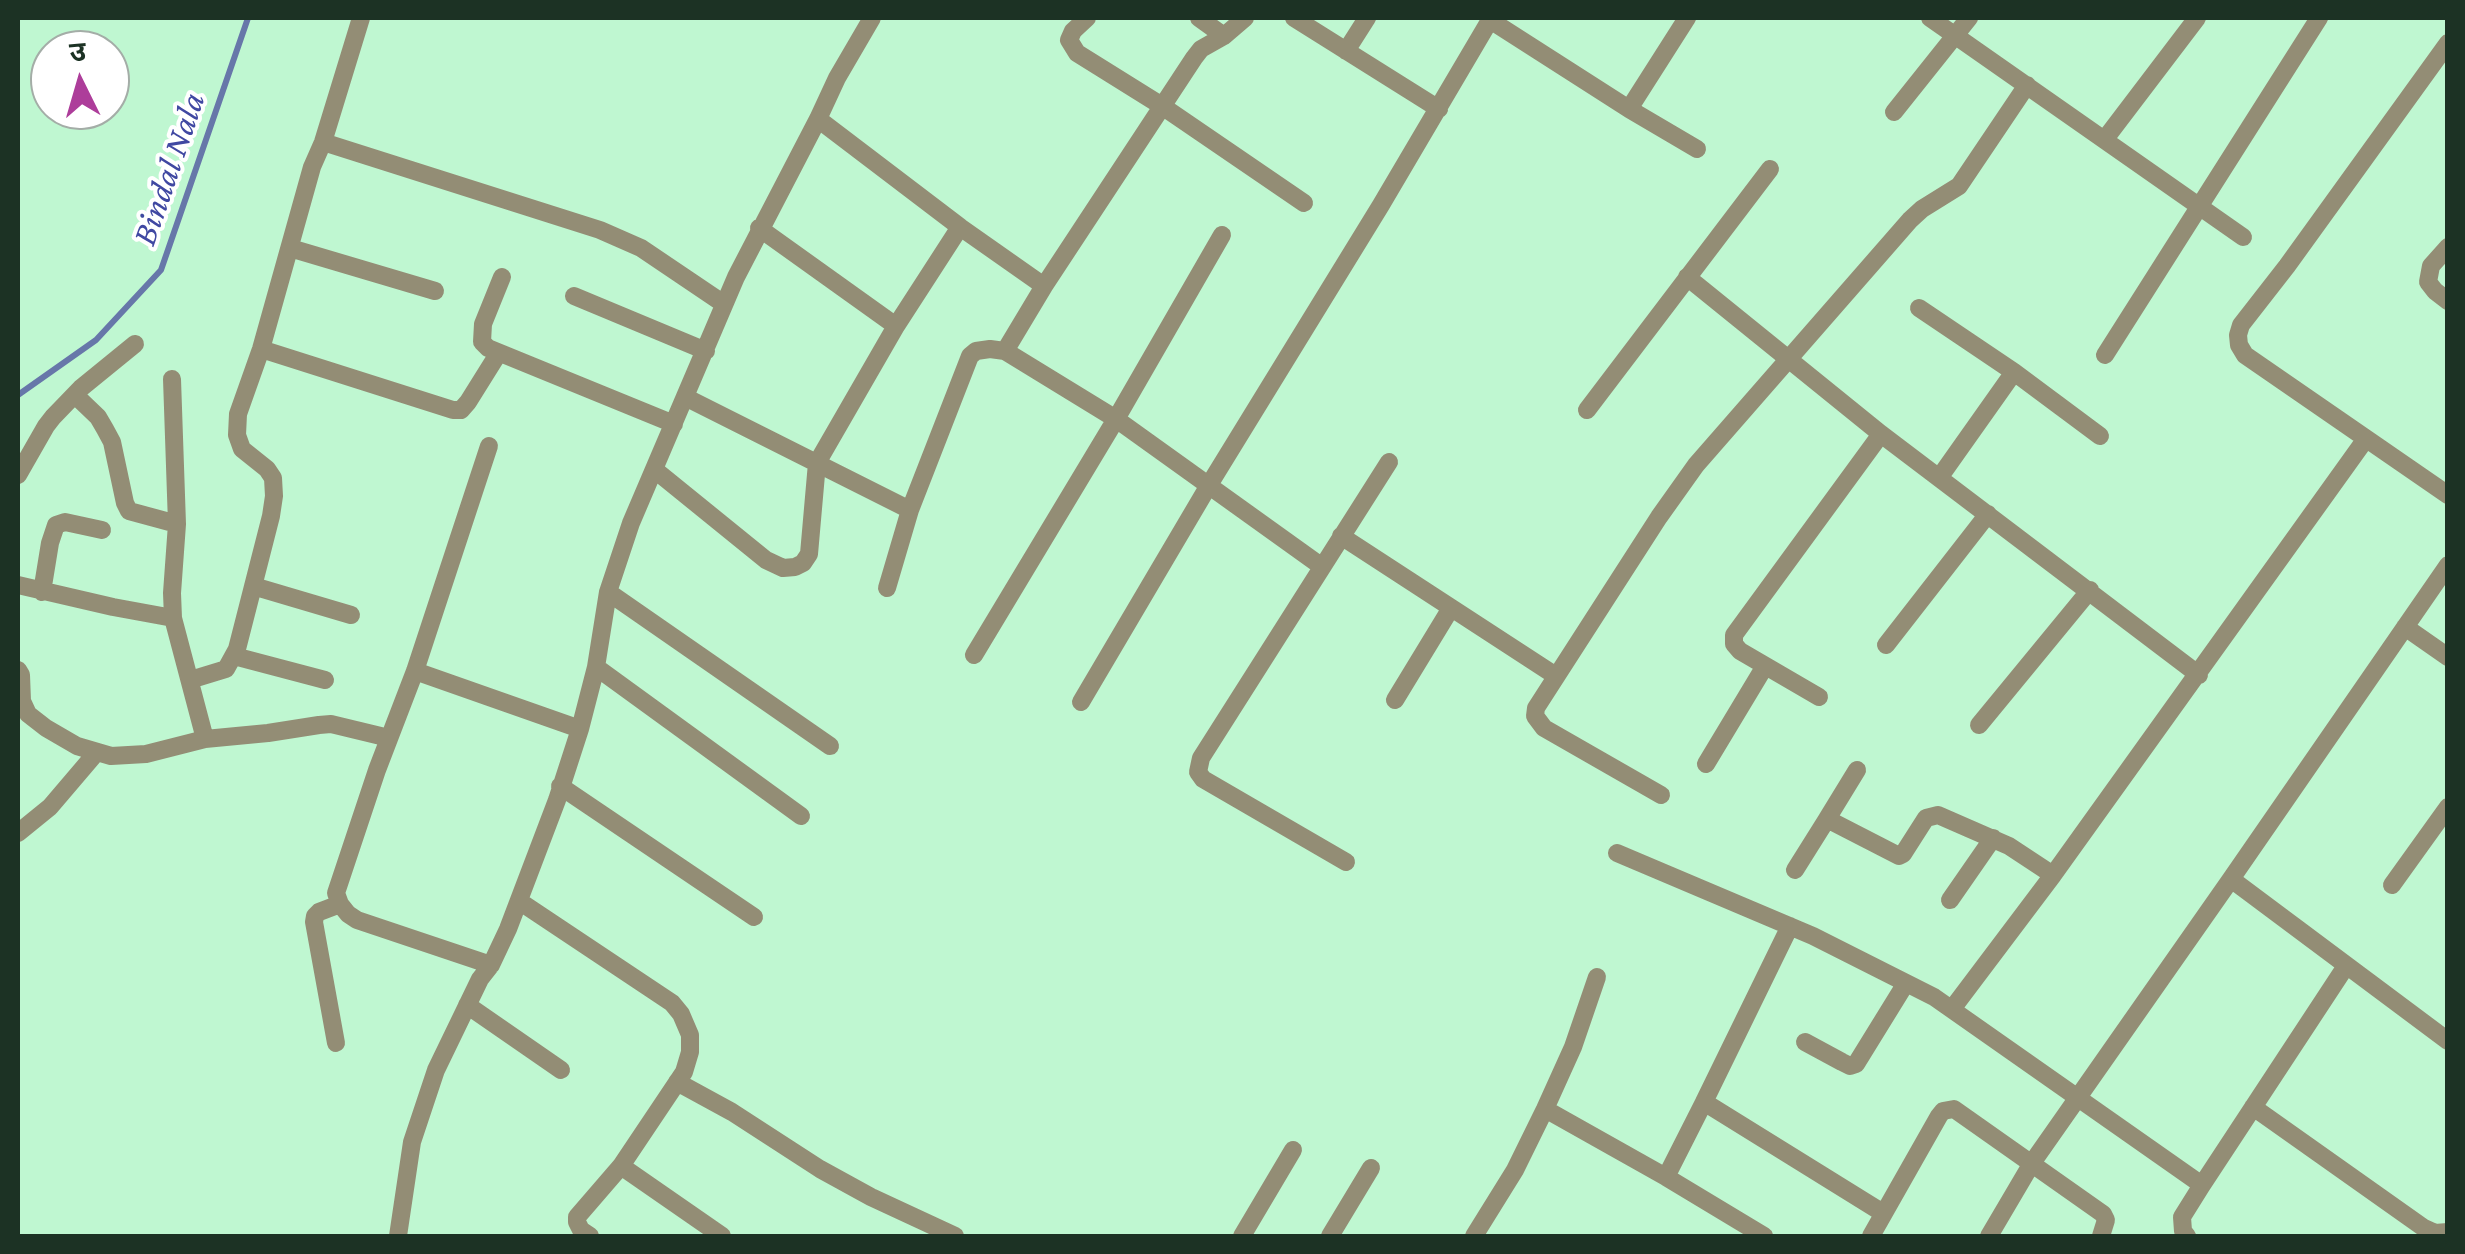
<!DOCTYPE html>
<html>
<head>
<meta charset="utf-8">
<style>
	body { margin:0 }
	#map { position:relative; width:2465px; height:1254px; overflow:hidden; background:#bff7d1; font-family:"Crimson Pro","Noto Sans Devanagari",serif }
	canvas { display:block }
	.frame { position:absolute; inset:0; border:20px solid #1c3224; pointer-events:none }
	.north { position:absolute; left:30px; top:30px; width:100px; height:100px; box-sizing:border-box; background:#fff; border:2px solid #a4ada7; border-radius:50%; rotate:355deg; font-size:28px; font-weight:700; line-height:40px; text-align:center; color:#1c3224 }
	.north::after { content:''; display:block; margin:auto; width:35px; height:45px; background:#ad3d9a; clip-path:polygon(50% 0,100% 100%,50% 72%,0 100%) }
</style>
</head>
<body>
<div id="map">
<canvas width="2465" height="1254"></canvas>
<div class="frame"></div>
<div class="north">उ</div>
</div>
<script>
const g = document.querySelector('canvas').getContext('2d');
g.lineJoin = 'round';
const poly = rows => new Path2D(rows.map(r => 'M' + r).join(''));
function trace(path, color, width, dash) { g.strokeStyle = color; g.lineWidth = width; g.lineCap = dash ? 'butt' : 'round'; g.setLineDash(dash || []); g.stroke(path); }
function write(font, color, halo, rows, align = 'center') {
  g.font = font + ' "Crimson Pro",serif'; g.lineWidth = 8; g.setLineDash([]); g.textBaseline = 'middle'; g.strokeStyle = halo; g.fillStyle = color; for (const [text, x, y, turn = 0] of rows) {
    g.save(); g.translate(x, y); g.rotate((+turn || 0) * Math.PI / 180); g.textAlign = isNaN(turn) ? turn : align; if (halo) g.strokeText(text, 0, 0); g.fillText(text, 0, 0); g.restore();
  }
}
trace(poly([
	[18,395,96,340,161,270,248,18]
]), '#6777a9', 6);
trace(poly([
	[1087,18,1073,31,1069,40,1077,53,1162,106,1304,203],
	[1199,18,1224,36],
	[1245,18,1224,36,1201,49,1194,58,1044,286,1005,351,1116,419,1321,566],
	[1294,18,1439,109],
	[1930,18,2243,237],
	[2448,43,2287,266,2241,325,2238,335,2239,345,2245,355,2448,495],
	[1346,51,1367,18],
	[1629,109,1687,18],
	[1894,112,1969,18],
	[818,119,960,227],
	[2105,139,2197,18],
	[323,142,600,230,641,248,724,304],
	[759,228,896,326],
	[2448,247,2431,266,2428,282,2435,291,2448,301],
	[290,248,435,291],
	[502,277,483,324,482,342,488,348,674,424],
	[1687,277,1881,434,2199,675],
	[574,296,706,351],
	[1919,308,2014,372,2100,436],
	[261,349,453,410,461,410,468,402,498,354],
	[2105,355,2319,18],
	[172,379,177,524,172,593,173,618,205,739],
	[75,395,98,417,105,429,112,442,125,503,129,511,177,524],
	[685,397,910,510,970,356,976,351,990,349,1005,351],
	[1587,410,1770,169],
	[489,446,415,671,377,770,336,893,340,904,348,914,357,920,491,965],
	[655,470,766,560,783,568,795,567,803,563,809,554,817,463,896,326,960,227,1044,286],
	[18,475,46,426,53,417,81,388,135,344],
	[1939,478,2014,372],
	[1341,536,1556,676],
	[18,585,113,607,173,618],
	[253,586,351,615],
	[887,588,910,510],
	[42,592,50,543,56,525,65,522,102,530],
	[608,592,830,746],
	[2405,627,2448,657],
	[1886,645,1988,514],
	[974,655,1116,419,1222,235],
	[234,656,325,680],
	[596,667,801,816],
	[18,670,21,675,22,701,28,714,46,728,77,746,111,756,146,754,205,739,268,733,319,725,331,724,389,738],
	[415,671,580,729],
	[190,680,226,669,237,649,271,516,274,496,273,478,267,469,242,449,237,435,238,414,261,349,312,167,323,142,361,18],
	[1819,697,1740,651,1734,644,1734,635,1881,434],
	[1395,700,1451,608],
	[1081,702,1209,485,1381,205,1490,20,1629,109,1697,149],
	[1979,725,2090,590],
	[1706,764,1765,666],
	[560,786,754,917],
	[1661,795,1544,728,1535,716,1536,708,1659,517,1696,465,1910,220,1922,209,1959,186,2027,85],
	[1827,819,1857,770],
	[18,833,50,807,96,753],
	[1617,853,1813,936,1934,997,2202,1185,2346,966],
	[1346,862,1203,779,1198,772,1201,758,1389,462],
	[1795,870,1827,819,1899,856,1903,854,1926,818,1938,815,2009,846,2053,875],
	[2231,879,2448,1041],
	[2392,885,2448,807],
	[1950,900,1993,838],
	[519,901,672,1003,681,1014,690,1035,690,1052,684,1072,621,1166,577,1217,577,1222,581,1230,590,1236],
	[467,1005,561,1070],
	[1952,1009,2053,875,2365,440],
	[1805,1042,1842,1062,1850,1066,1856,1064,1906,983],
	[336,1043,314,922,315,916,319,912,340,904],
	[677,1082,732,1112,820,1169,871,1197,955,1236],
	[1704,1102,1790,926],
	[2253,1107,2424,1228,2435,1233,2448,1232],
	[1545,1109,1666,1177,1764,1236],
	[621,1166,722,1236],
	[1666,1177,1704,1102,1883,1213],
	[398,1236,412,1142,436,1070,480,979,491,965,508,929,557,800,580,729,596,667,608,592,631,523,736,277,818,119,837,78,872,18],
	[1242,1236,1293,1150],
	[1330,1236,1371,1168],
	[1474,1236,1515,1170,1545,1109,1573,1047,1597,977],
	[1871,1236,1939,1116,1943,1111,1954,1109,2103,1214,2106,1220,2101,1236],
	[1989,1236,2032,1163,2231,879,2448,565],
	[2187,1236,2183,1231,2182,1217,2202,1185]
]), '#938d75', 18);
write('italic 35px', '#4048a2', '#fff', [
	["Bindal Nala",169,169,-71]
]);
</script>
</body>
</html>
